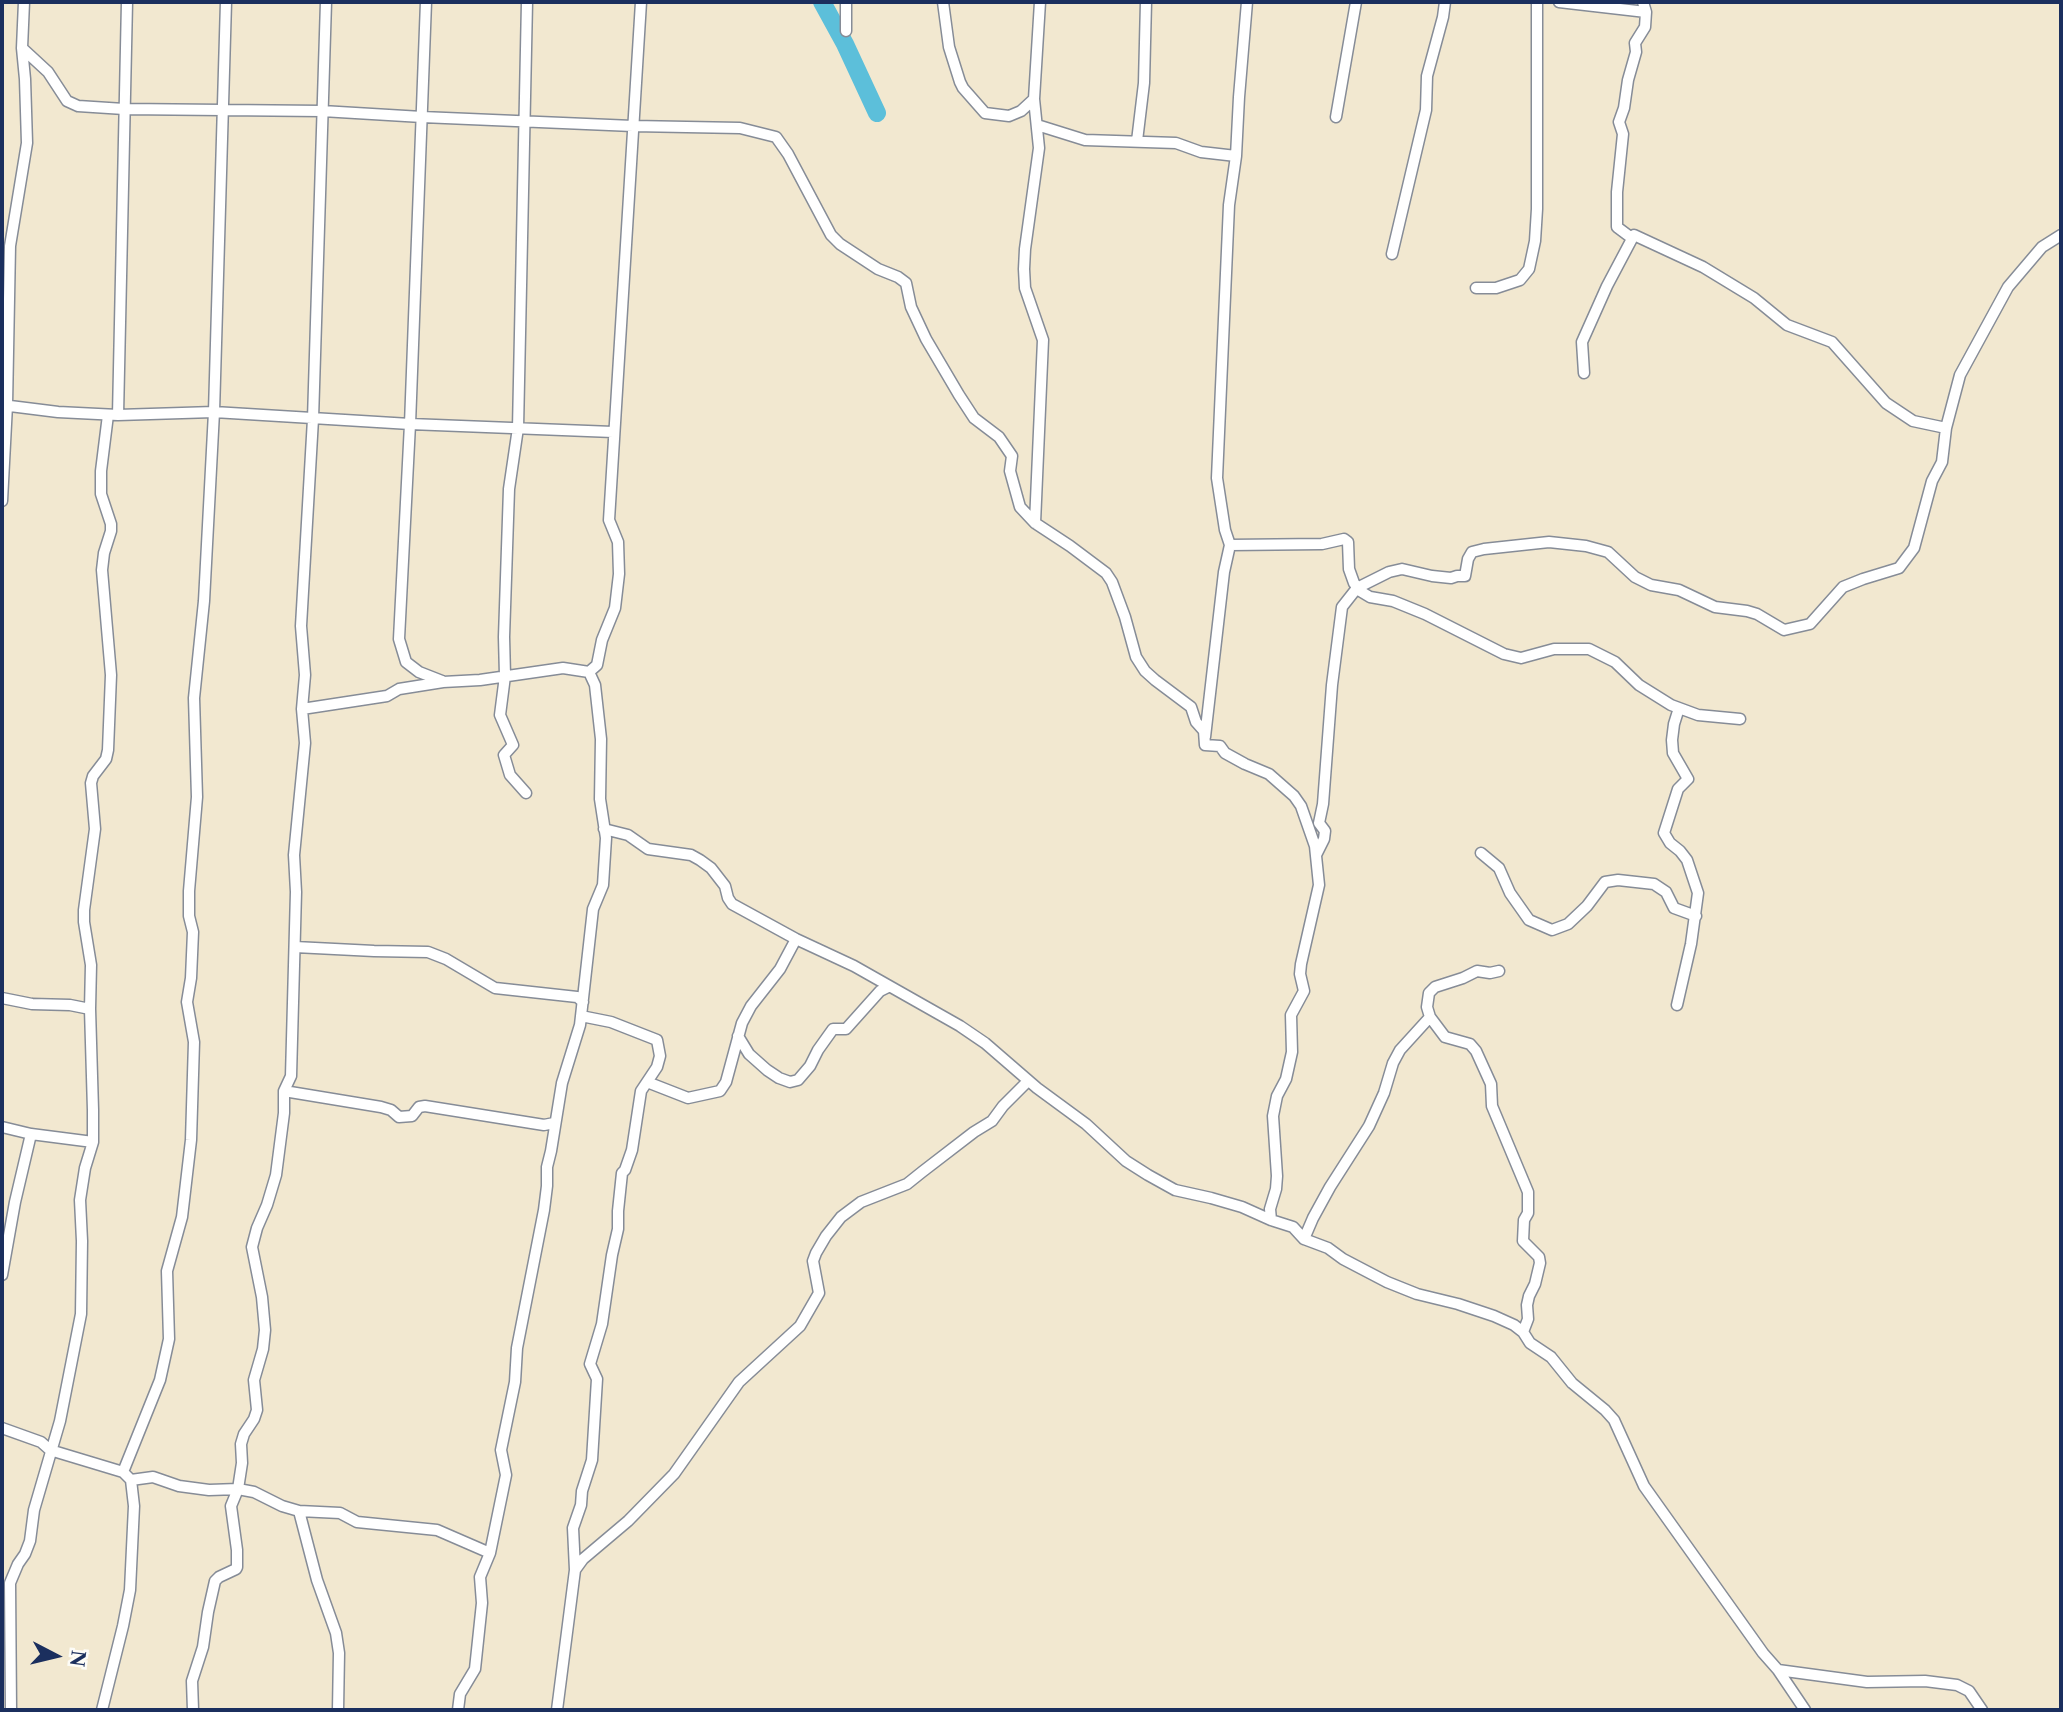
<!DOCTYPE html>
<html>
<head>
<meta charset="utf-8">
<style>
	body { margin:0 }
	#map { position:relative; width:2063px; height:1712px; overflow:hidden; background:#f2e8d0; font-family:"Libre Caslon Text",serif }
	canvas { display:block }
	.frame { position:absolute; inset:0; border:4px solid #1b2f5e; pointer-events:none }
	.north { position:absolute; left:21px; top:1621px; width:70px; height:70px; -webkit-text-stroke:5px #fdfcf7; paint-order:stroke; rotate:97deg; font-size:19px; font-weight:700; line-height:28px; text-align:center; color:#1b2f5e }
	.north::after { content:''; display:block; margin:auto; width:24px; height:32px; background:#1b2f5e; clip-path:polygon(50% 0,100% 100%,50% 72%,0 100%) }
</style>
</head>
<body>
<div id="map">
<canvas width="2063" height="1712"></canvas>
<div class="frame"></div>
<div class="north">N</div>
</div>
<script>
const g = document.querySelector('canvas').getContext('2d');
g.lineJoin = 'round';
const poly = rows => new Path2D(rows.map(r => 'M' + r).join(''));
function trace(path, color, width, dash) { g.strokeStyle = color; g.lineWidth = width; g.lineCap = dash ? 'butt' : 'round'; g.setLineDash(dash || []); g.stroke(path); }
trace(poly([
	[822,2,845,44,877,113]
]), '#5cbfda', 18);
const minor = poly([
	[426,2,410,424,399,639,406,662,419,672,442,681],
	[943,2,949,47,960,82,963,88,985,113,1009,116,1021,111,1034,99],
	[1559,2,1646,12],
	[846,31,846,2],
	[22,48,48,72,67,101,78,106,124,109,322,111,422,117,633,126,740,128,776,137,788,154,831,235,840,244,878,269,898,277,906,283,911,307,926,339,959,395,974,418,999,437,1012,456,1010,471,1020,507,1035,523,1070,546,1106,573,1112,582,1125,617,1136,657,1145,671,1155,680,1191,707,1196,722,1204,731,1205,745],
	[1336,117,1356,2],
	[1037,125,1085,140,1176,143,1201,152,1236,156],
	[1137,141,1144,83,1146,2],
	[1633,237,1629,236,1617,227,1617,192,1623,134,1619,122,1624,108,1628,80,1636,52,1635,43,1645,27,1646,12,1643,2],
	[1392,254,1426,110,1427,76,1443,17,1445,2],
	[1476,288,1496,288,1520,280,1529,269,1535,241,1537,209,1537,2],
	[1584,373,1582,342,1607,286,1634,235,1703,267,1754,298,1787,325,1832,342,1886,403,1913,421,1946,428],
	[2,405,58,412,118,415,214,412,410,424,613,432],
	[118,415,127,2],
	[2,501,7,405,10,246,27,143,25,79,22,48,24,2],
	[1035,523,1043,340,1025,288,1024,269,1025,249,1039,148,1034,99,1040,2],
	[1230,545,1322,544,1344,539,1348,542,1349,569,1354,583,1360,591,1370,597,1393,601,1425,614,1504,654,1521,658,1554,649,1589,649,1615,662,1639,685,1671,705,1698,715,1740,719],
	[302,709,387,696,399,689,443,682,480,680,563,668,589,672,597,665,602,640,615,608,619,574,618,542,609,520,641,2],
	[1205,737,1224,572,1230,545,1225,530,1217,478,1229,205,1236,156,1239,97,1247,2],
	[1205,745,1220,746,1225,753,1245,764,1269,774,1294,796,1301,806,1315,846,1319,885,1301,964,1300,974,1304,991,1291,1015,1292,1052,1286,1079,1277,1096,1273,1116,1277,1176,1276,1189,1270,1209,1271,1220],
	[526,793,510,775,504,755,513,745,500,715,505,676,504,637,509,489,518,428,527,2],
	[604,829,628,835,648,849,691,855,700,860,711,868,725,886,728,898,732,904,796,939,854,966,960,1026,985,1043,1037,1088,1086,1124,1126,1161,1148,1175,1175,1190,1211,1198,1242,1207,1271,1220,1293,1227,1304,1239,1328,1248,1343,1259,1387,1282,1417,1294,1458,1304,1494,1316,1514,1325,1523,1332,1530,1343,1551,1357,1572,1383,1605,1410,1614,1420,1644,1486,1763,1653,1778,1670,1805,1710],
	[1481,853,1499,868,1510,893,1529,920,1552,930,1568,924,1587,906,1605,882,1618,880,1654,884,1666,892,1674,908,1696,916],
	[1316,855,1324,839,1325,831,1319,823,1323,804,1332,685,1342,607,1357,588,1389,572,1402,569,1432,576,1451,578,1457,576,1465,576,1468,559,1472,552,1484,549,1549,542,1586,546,1608,552,1635,577,1651,585,1679,590,1715,607,1747,611,1757,614,1784,630,1810,624,1843,587,1863,579,1899,568,1914,548,1932,481,1942,462,1946,428,1960,375,2008,287,2042,247,2061,235],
	[295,947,374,951,428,952,446,959,495,988,577,997,583,1002],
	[1499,971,1490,973,1477,971,1463,978,1435,987,1429,993,1427,1007,1430,1017,1445,1037,1470,1044,1476,1051,1491,1084,1492,1106,1528,1192,1528,1213,1524,1220,1523,1241,1539,1257,1540,1263,1535,1284,1529,1296,1527,1305,1528,1319,1523,1332],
	[2,998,32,1004,70,1005,90,1009],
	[1677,1005,1691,944,1698,893,1687,860,1680,851,1670,843,1664,833,1678,789,1688,779,1673,753,1672,740,1674,724,1679,708],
	[738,1036,749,1054,767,1070,779,1078,790,1082,798,1080,810,1066,818,1050,833,1029,846,1029,880,991,888,987],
	[647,1082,688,1098,720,1091,726,1082,742,1023,751,1006,780,969,796,939],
	[284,1091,381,1107,391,1110,399,1117,412,1116,419,1107,425,1106,544,1125,554,1123],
	[2,1127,31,1134,93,1142],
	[1304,1239,1313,1218,1330,1187,1369,1126,1384,1093,1393,1063,1400,1050,1430,1017],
	[2,1275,15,1202,31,1134],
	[2,1428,41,1442,50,1450,123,1472,131,1480,153,1477,179,1486,209,1490,238,1489,254,1492,282,1506,299,1511,340,1513,357,1522,437,1530,490,1553],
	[123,1472,160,1380,169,1339,167,1271,182,1217,191,1140,194,1042,187,1002,191,978,193,932,189,916,189,891,197,797,194,698,204,601,214,412,226,2],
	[299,1511,317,1580,336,1633,339,1653,338,1710],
	[575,1570,573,1528,581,1505,582,1491,592,1460,597,1379,590,1364,602,1324,612,1255,618,1229,618,1211,622,1173,625,1170,632,1150,641,1091,657,1067,660,1056,657,1040,611,1022,581,1016],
	[1778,1670,1867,1682,1925,1681,1957,1685,1969,1691,1982,1710],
	[11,1710,10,1583,18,1564,25,1554,30,1541,34,1510,60,1421,81,1314,82,1241,80,1200,85,1168,93,1142,93,1110,90,1009,91,965,84,922,84,910,95,829,91,783,93,776,106,759,108,750,111,675,102,570,104,553,111,531,111,524,101,494,101,471,108,415],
	[102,1710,123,1626,130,1590,134,1506,131,1480],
	[193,1710,192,1681,203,1647,208,1612,215,1581,219,1577,236,1569,237,1567,237,1550,231,1506,238,1489,242,1463,241,1444,244,1434,254,1419,257,1410,254,1380,263,1349,265,1330,262,1297,252,1247,257,1228,267,1205,276,1175,284,1113,284,1091,291,1076,296,892,294,855,305,743,302,709,305,675,301,626,313,419,326,2],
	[458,1710,460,1694,475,1669,482,1603,480,1577,490,1553,506,1475,501,1450,515,1382,517,1348,544,1210,547,1186,547,1167,551,1151,562,1083,580,1025,593,909,603,885,606,838,600,799,601,739,595,685,589,672],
	[557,1710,575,1570,583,1559,628,1521,674,1474,739,1382,800,1326,819,1293,813,1261,816,1253,826,1236,841,1217,861,1202,907,1184,922,1172,974,1132,992,1121,1003,1106,1028,1081]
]);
trace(minor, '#868c97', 13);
trace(minor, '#fff', 10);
</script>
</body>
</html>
